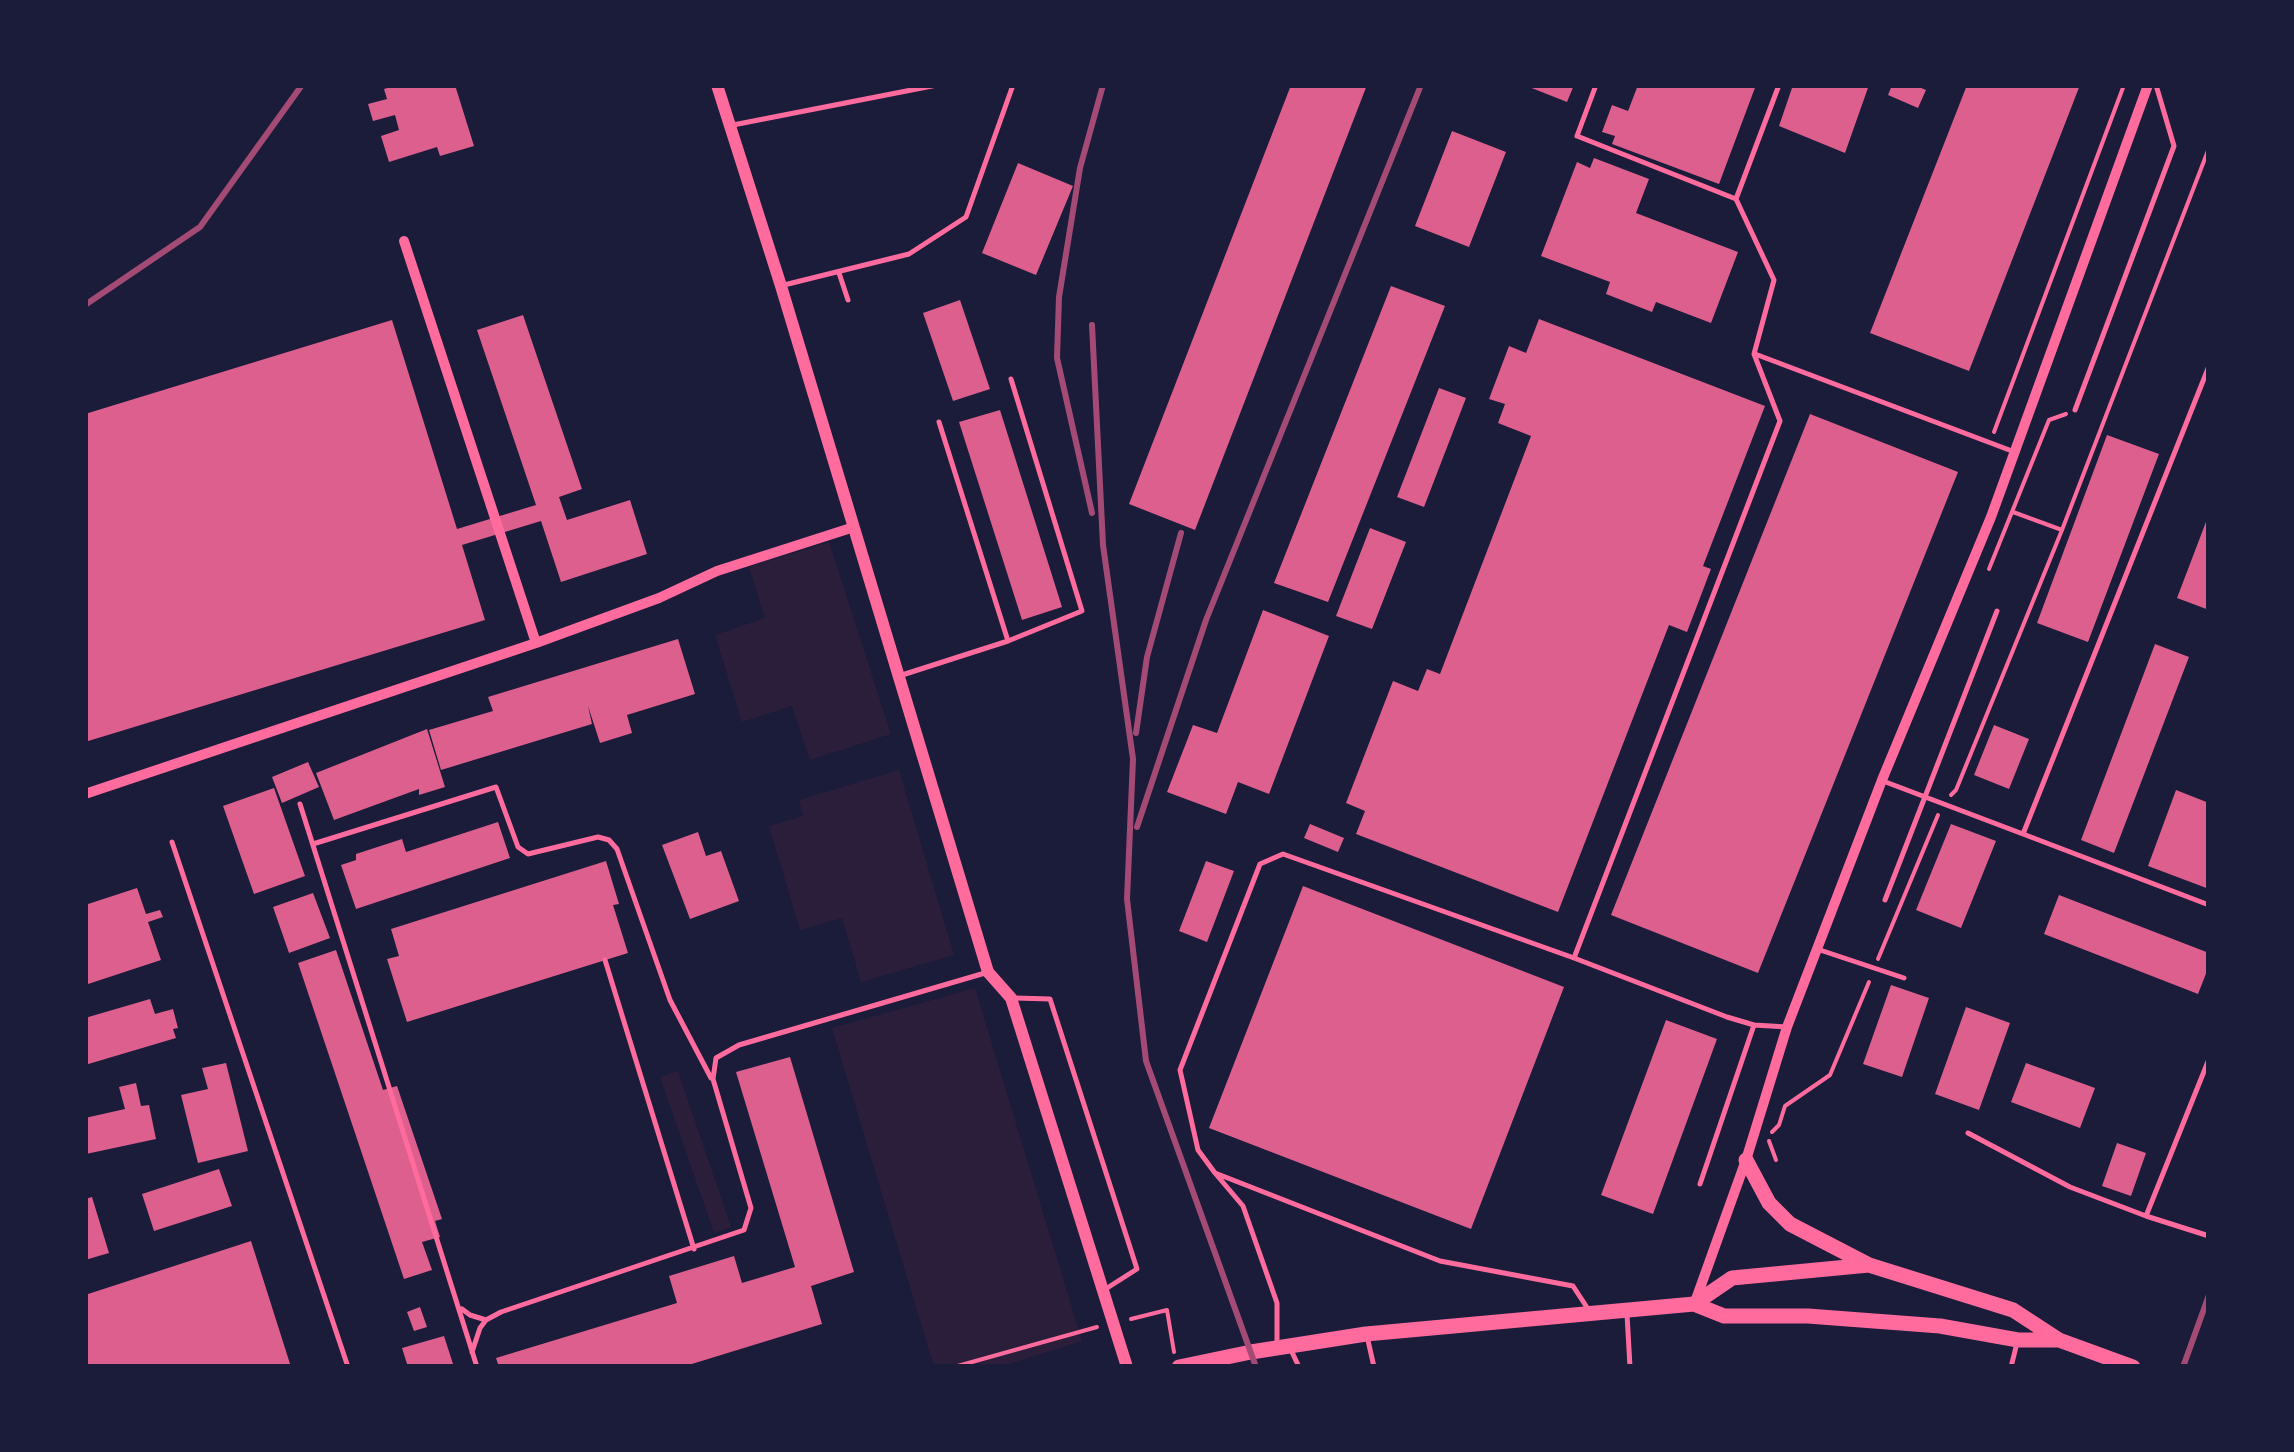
<!DOCTYPE html>
<html>
<head>
<meta charset="utf-8">
<style>
	body { margin:0 }
	#map { position:relative; width:2294px; height:1452px; overflow:hidden; background:#1b1b3a; font-family:"Alegreya Sans",sans-serif }
	canvas { display:block }
	.frame { position:absolute; inset:0; border:88px solid #1b1b3a; pointer-events:none }
</style>
</head>
<body>
<div id="map">
<canvas width="2294" height="1452"></canvas>
<div class="frame"></div>
</div>
<script>
const g = document.querySelector('canvas').getContext('2d');
g.lineJoin = 'round';
function paint(path, color) { g.fillStyle = color; g.fill(path, 'evenodd'); }
const poly = rows => new Path2D(rows.map(r => 'M' + r).join(''));
function trace(path, color, width, dash) { g.strokeStyle = color; g.lineWidth = width; g.lineCap = dash ? 'butt' : 'round'; g.setLineDash(dash || []); g.stroke(path); }
paint(poly([
	[829,542,891,734,810,760,792,706,742,722,715,635,765,618,749,567],
	[899,770,954,955,861,982,842,918,800,930,769,826,803,816,799,800],
	[975,988,1082,1341,1000,1367,934,1367,832,1028],
	[678,1071,731,1227,714,1233,660,1077]
]), '#2a1e3b');
paint(poly([
	[397,85,455,85,474,146,440,156,437,147,389,162,381,136,399,130,395,115,373,121,368,104,387,99,384,89],
	[1291,85,1367,85,1195,530,1129,504],
	[1524,85,1574,85,1567,102],
	[1638,85,1756,85,1719,184,1612,144,1615,136,1602,132,1612,105,1628,111],
	[1793,85,1869,85,1845,153,1779,126],
	[1892,85,1914,85,1926,90,1918,108,1888,95],
	[1967,85,2080,85,1969,371,1870,333],
	[1452,131,1506,152,1469,247,1415,226],
	[1594,158,1649,179,1636,213,1738,252,1711,323,1656,302,1652,312,1606,294,1610,282,1541,256,1577,162,1590,168],
	[1018,163,1073,186,1036,275,982,253],
	[1391,286,1445,306,1328,602,1274,583],
	[960,300,990,389,953,401,923,313],
	[523,315,582,489,559,497,567,520,630,500,647,554,561,582,541,521,462,545,485,620,85,742,85,414,392,320,457,529,536,505,477,330],
	[1539,319,1765,406,1703,566,1711,569,1687,632,1669,625,1558,912,1356,834,1365,811,1346,803,1393,681,1418,691,1427,669,1440,674,1531,436,1498,423,1505,404,1489,399,1509,346,1526,353],
	[1439,388,1466,398,1424,507,1397,497],
	[1000,410,1062,607,1022,620,959,422],
	[1810,414,1958,472,1758,973,1611,915],
	[2107,435,2159,454,2088,642,2037,623],
	[2209,514,2209,610,2177,598],
	[1370,528,1406,542,1372,629,1336,616],
	[1263,610,1329,636,1269,794,1238,782,1226,814,1167,792,1193,725,1217,733],
	[678,639,695,694,627,715,632,733,600,743,588,706,592,724,441,770,429,730,493,711,488,697],
	[2155,644,2189,657,2114,853,2081,840],
	[1994,725,2029,739,2009,789,1974,775],
	[427,729,445,787,419,795,419,789,334,820,316,773],
	[308,762,319,787,282,803,272,777],
	[274,788,305,876,254,894,223,806],
	[2176,790,2209,803,2209,889,2148,866],
	[498,822,510,858,356,909,341,865,356,860,356,854,402,839,406,852],
	[1310,824,1344,838,1338,852,1304,838],
	[1951,824,1996,841,1961,928,1916,910],
	[698,832,706,856,721,851,739,901,690,919,662,845],
	[606,861,619,904,613,905,628,953,407,1022,387,959,399,956,391,929],
	[1206,861,1234,871,1207,942,1179,931],
	[1303,886,1564,987,1471,1229,1209,1128],
	[137,888,146,914,160,910,163,917,148,922,161,960,85,985,85,905],
	[313,893,330,938,289,953,273,907],
	[2059,895,2209,953,2209,966,2198,994,2044,934],
	[336,950,383,1090,397,1086,442,1219,435,1221,440,1237,422,1242,432,1270,404,1279,298,963],
	[1891,985,1929,998,1902,1077,1863,1064],
	[150,999,155,1014,173,1009,178,1028,173,1029,176,1038,85,1065,85,1018],
	[1966,1007,2010,1023,1979,1110,1935,1094],
	[1666,1020,1717,1039,1653,1214,1601,1195],
	[790,1057,854,1272,811,1286,822,1324,682,1367,499,1367,496,1358,677,1303,669,1276,734,1256,742,1283,795,1267,736,1072],
	[226,1063,248,1151,198,1163,181,1095,208,1089,202,1068],
	[2026,1063,2095,1088,2080,1128,2011,1102],
	[136,1083,141,1106,149,1105,156,1139,86,1154,85,1118,125,1109,119,1087],
	[2117,1143,2146,1153,2131,1196,2102,1186],
	[219,1169,232,1206,154,1231,142,1194],
	[92,1197,109,1253,85,1260,85,1199],
	[251,1241,291,1367,87,1367,85,1295],
	[420,1307,427,1327,414,1331,407,1312],
	[444,1336,454,1367,408,1367,402,1348]
]), '#dd5f8e');
trace(poly([
	[1994,432,2124,85],
	[2013,512,2062,530],
	[1989,569,2049,420,2066,414],
	[1951,795,1956,790,2062,530,2209,148],
	[1878,959,1938,815],
	[1772,1132,1779,1125,1785,1106,1830,1075,1869,982],
	[1769,1141,1776,1160],
	[1131,1319,1167,1310,1174,1352],
	[954,1367,1097,1327]
]), '#ff6b9d', 4);
trace(poly([
	[1596,85,1577,136,1736,199],
	[733,125,937,85],
	[839,273,848,300],
	[784,285,909,254,966,217,1013,85],
	[1755,354,2012,451],
	[2075,410,2174,146,2156,85],
	[939,422,1008,641],
	[899,676,1008,641,1082,611,1011,379],
	[1883,781,2023,834,2209,366],
	[300,804,477,1367],
	[2023,834,2209,905],
	[172,842,348,1367],
	[313,844,496,787,518,847,528,854,598,837,609,840,617,849,670,1000,711,1078],
	[1885,900,1997,611],
	[1817,949,1904,978],
	[1574,958,1780,421,1754,354,1774,280,1736,199,1779,85],
	[605,960,694,1249],
	[1015,998,1050,999,1137,1269,1104,1290],
	[2209,1059,2146,1216,2209,1236],
	[1968,1133,2070,1187,2146,1216],
	[1215,1173,1198,1150,1180,1070,1260,864,1283,854,1574,958,1727,1017,1754,1025,1787,1027],
	[1700,1184,1754,1025],
	[462,1309,470,1315,486,1320],
	[1627,1314,1630,1367],
	[1367,1336,1374,1367],
	[1277,1346,1277,1303,1243,1206,1215,1173,1440,1261,1573,1286,1588,1309],
	[1291,1350,1299,1367],
	[472,1352,480,1328,486,1320,501,1312,744,1230,751,1208,713,1079,716,1058,739,1045,985,973],
	[2011,1367,2017,1343]
]), '#ff6b9d', 5);
trace(poly([
	[404,241,536,643],
	[85,794,536,643,659,598,717,571,851,528],
	[1695,1302,1746,1160,1787,1027,1882,780,1991,517,2148,85]
]), '#ff6b9d', 10);
trace(poly([
	[717,85,781,286,988,972,1011,998,1127,1367]
]), '#ff6b9d', 12);
trace(poly([
	[1746,1160,1769,1203,1790,1224,1869,1265],
	[1694,1304,1724,1316,1808,1316,1940,1326,2018,1340,2059,1340],
	[1179,1367,1251,1352,1366,1334,1694,1304,1732,1278,1869,1265,2013,1310,2059,1340,2133,1367]
]), '#ff6b9d', 15);
trace(poly([
	[85,305,200,227,302,85],
	[1092,325,1103,545,1133,759,1127,899,1146,1061,1256,1367],
	[1092,513,1057,358,1059,297,1080,168,1103,85],
	[1136,733,1147,657,1181,533],
	[1137,827,1206,620,1421,85],
	[2183,1367,2209,1295]
]), '#a44b75', 6);
</script>
</body>
</html>
